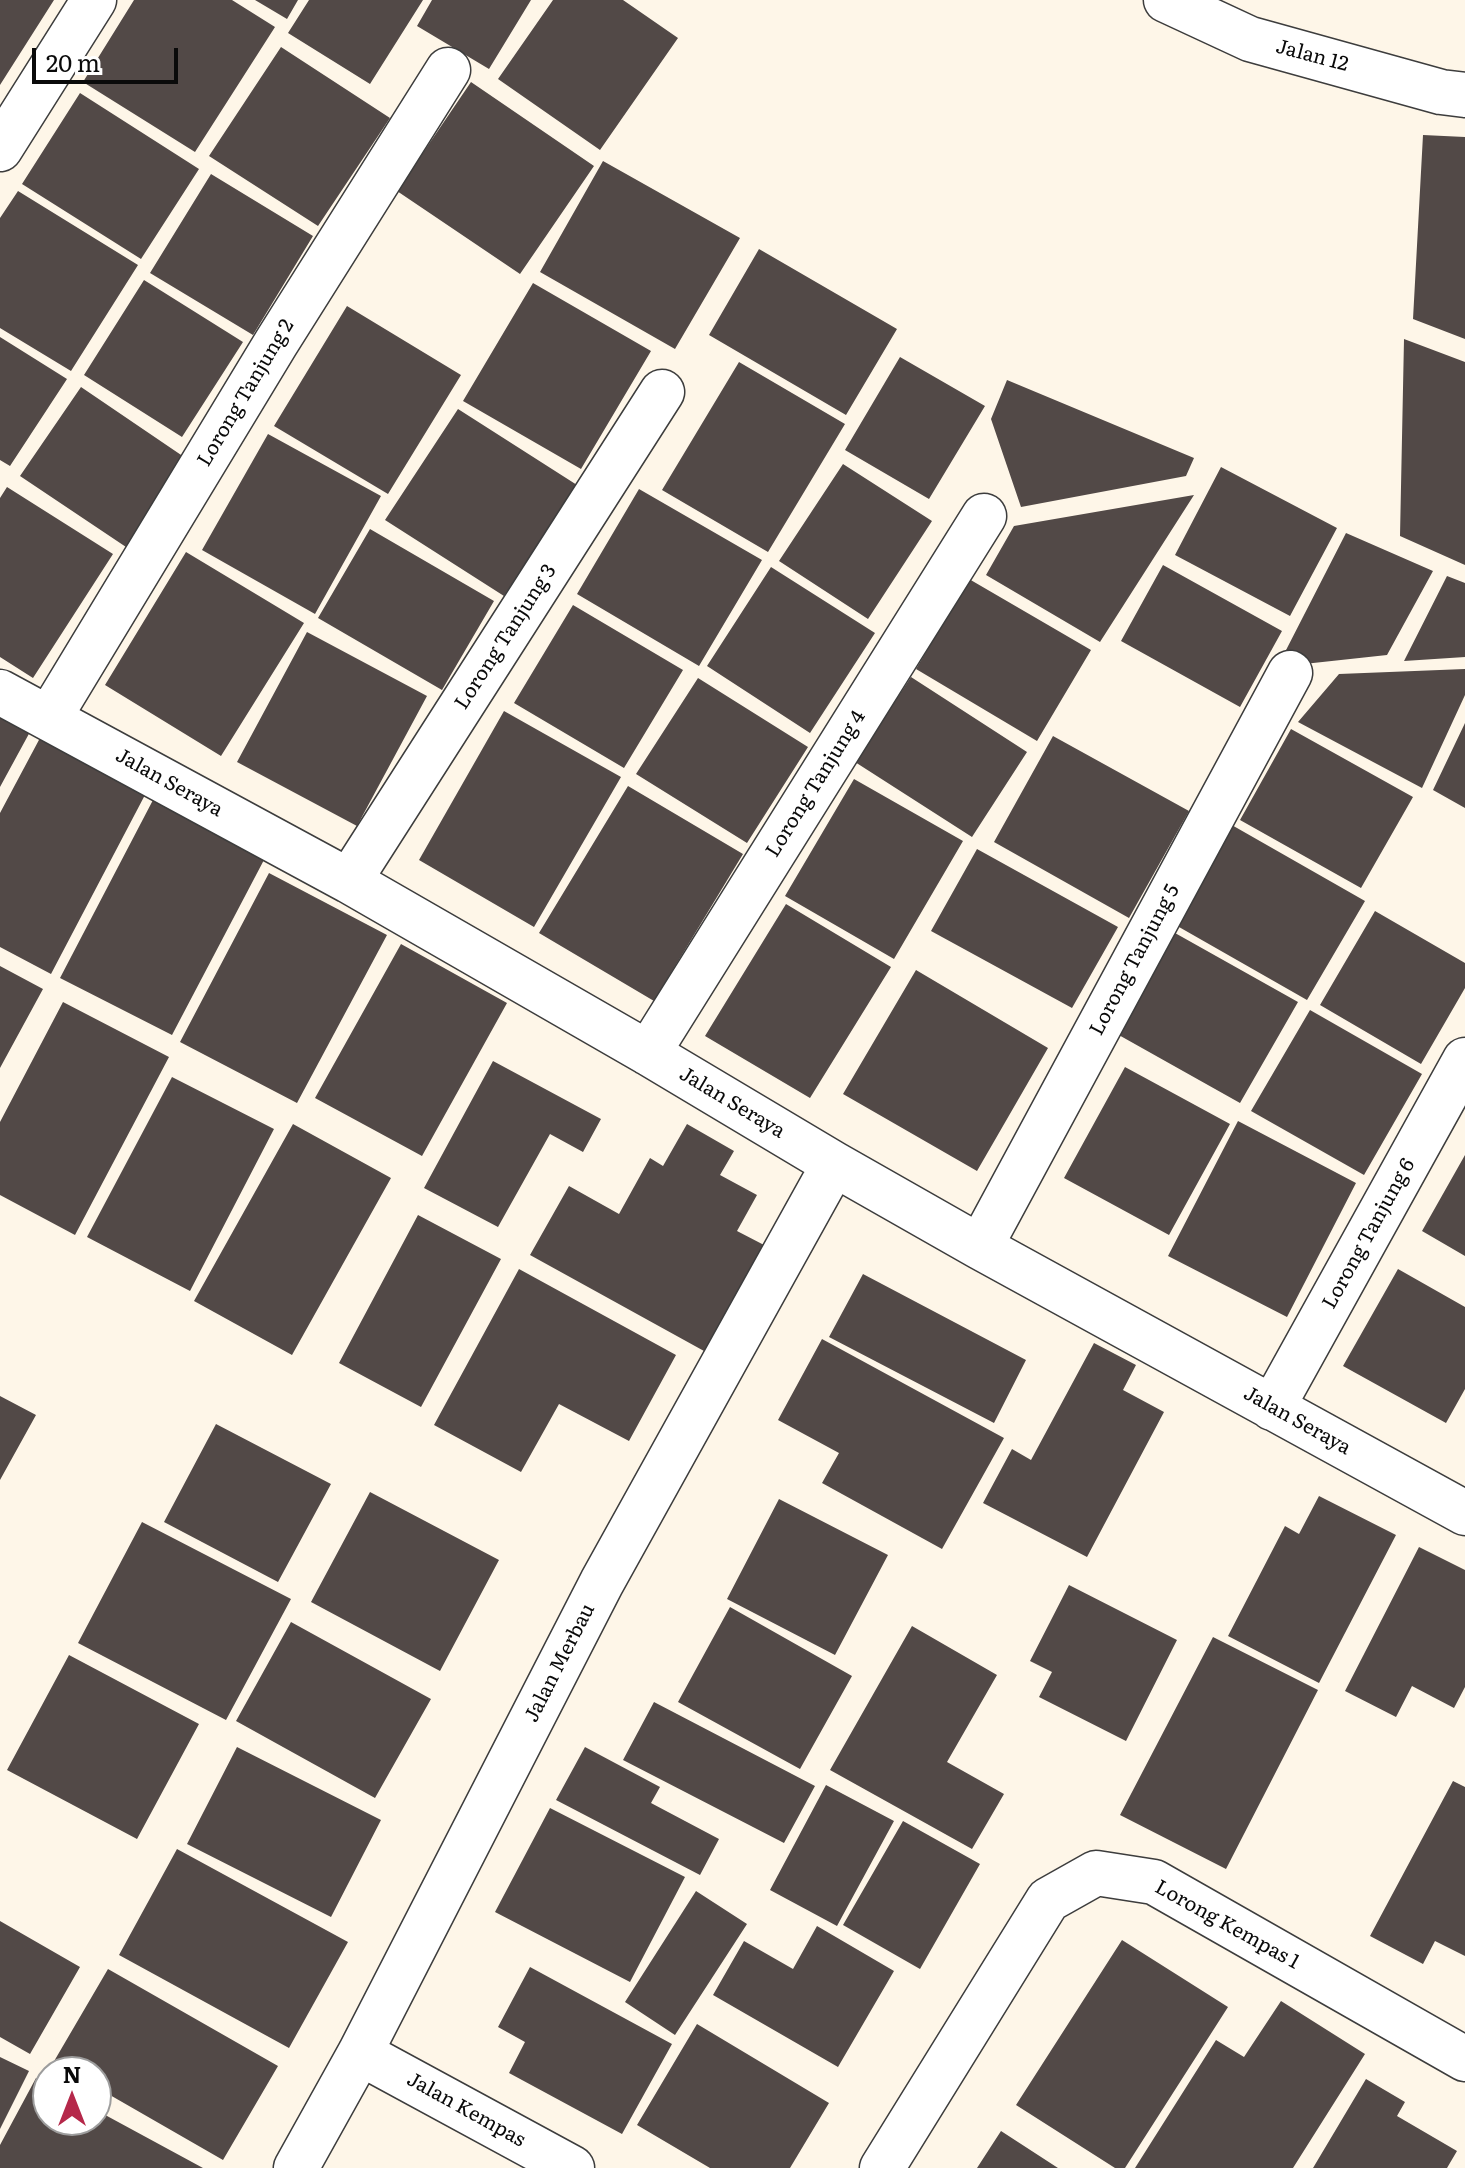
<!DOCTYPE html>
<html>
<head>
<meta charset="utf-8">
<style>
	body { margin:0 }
	#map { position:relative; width:1465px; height:2168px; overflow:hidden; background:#fef6e8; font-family:Literata,serif }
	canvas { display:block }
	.north { position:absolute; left:32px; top:2056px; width:80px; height:80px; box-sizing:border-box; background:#fff; border:2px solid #9d9d9d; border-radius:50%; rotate:0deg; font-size:22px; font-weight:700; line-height:32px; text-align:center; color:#0a0a0a }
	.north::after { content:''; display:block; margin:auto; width:28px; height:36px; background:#b5284a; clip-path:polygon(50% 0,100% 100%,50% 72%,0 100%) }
	.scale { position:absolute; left:32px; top:48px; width:146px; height:36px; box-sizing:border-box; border:4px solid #0a0a0a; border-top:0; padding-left:10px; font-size:24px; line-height:28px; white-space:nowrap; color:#0a0a0a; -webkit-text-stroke:6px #fff; paint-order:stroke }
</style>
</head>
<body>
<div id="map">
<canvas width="1465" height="2168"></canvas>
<div class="north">N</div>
<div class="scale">20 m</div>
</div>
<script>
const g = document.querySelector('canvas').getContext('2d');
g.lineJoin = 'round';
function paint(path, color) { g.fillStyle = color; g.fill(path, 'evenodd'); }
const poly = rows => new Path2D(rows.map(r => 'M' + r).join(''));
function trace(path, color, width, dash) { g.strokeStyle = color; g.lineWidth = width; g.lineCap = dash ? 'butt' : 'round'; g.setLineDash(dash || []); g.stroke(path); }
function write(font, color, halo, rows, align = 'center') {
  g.font = font + ' Literata,serif'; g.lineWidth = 8; g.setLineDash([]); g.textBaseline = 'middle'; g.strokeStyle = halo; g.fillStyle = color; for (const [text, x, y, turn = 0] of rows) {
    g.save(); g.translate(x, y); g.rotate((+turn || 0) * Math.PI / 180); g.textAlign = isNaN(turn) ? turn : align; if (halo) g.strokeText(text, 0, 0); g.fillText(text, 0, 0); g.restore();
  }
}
paint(poly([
	[0,0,54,0,0,85],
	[134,0,232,0,275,27,195,152,83,82],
	[255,0,298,0,287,19],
	[309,0,423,0,370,84,288,33],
	[432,0,531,0,489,69,417,26],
	[553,0,623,0,678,38,600,150,498,79],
	[281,47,390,118,318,226,209,156],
	[471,82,594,166,520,274,397,191],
	[80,93,199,169,141,259,22,184],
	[1423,135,1465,137,1465,339,1413,319],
	[603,161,740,238,675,349,540,272],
	[211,174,313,236,253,335,150,273],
	[18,191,138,265,71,371,0,328,0,218],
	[759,249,897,329,846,415,709,335],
	[144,280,243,342,182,437,84,375],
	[533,283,651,351,581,469,463,401],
	[347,306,461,375,388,494,274,426],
	[0,337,67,379,10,466,0,460],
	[1404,339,1465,362,1465,565,1400,536],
	[900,357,985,406,929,499,845,450],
	[739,362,845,424,768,552,662,490],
	[1007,380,1194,458,1186,476,1021,507,991,419],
	[81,387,187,459,126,547,20,476],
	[458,409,577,485,504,596,385,520],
	[268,434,381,496,315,614,202,550],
	[843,464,932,521,868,619,779,561],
	[1221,467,1337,528,1290,616,1175,555],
	[7,487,113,554,33,678,0,657,0,498],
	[639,489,762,560,699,666,577,594],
	[1194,495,1100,642,986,575,1014,526],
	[370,529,494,601,442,690,318,618],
	[1346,533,1433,571,1387,655,1304,664,1284,654],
	[186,552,304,623,221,756,105,685],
	[1163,565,1282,631,1240,707,1121,641],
	[771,567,875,633,810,733,707,666],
	[1447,576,1465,583,1465,657,1404,661],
	[969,579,1091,650,1037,741,916,669],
	[573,605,683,670,624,768,514,703],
	[307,632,427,696,357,826,237,762],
	[1465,669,1465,695,1422,788,1298,722,1339,674],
	[911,677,1027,752,972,837,855,762],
	[698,678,808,747,747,843,636,774],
	[504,711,621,777,534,927,419,860],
	[0,713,31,730,0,787],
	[1465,723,1465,808,1433,790],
	[1291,729,1413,797,1361,888,1240,820],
	[1053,736,1189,811,1129,918,994,842],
	[40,738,146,793,51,974,0,947,0,813],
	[854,779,963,841,894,959,785,896],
	[628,786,743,854,654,1001,539,933],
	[153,800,265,858,172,1035,60,978],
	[1230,824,1365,901,1307,1000,1172,923],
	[977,849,1118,927,1072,1008,931,931],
	[269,873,387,935,297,1103,180,1042],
	[786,904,891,967,810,1098,705,1036],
	[1375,911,1465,963,1465,988,1421,1064,1320,1005],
	[1175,933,1298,1002,1240,1103,1117,1034],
	[401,944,507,1003,422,1156,315,1098],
	[0,966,43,989,0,1068],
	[916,970,1048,1048,977,1171,843,1094],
	[63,1002,169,1057,75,1235,0,1195,0,1122],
	[1310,1010,1422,1074,1364,1175,1251,1111],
	[493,1061,601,1119,583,1152,550,1134,498,1227,424,1188],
	[1125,1067,1230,1124,1169,1235,1064,1178],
	[172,1077,274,1129,190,1291,87,1237],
	[1238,1121,1356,1183,1287,1317,1168,1256],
	[293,1124,391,1178,292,1355,194,1301],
	[687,1124,734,1151,720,1175,757,1195,737,1231,764,1245,704,1351,530,1255,569,1186,619,1214,650,1158,663,1166],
	[1465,1155,1465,1256,1422,1231],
	[418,1215,501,1259,421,1407,339,1363],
	[519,1269,676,1355,629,1441,559,1404,521,1472,434,1425],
	[1398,1269,1465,1307,1465,1389,1446,1423,1343,1366],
	[863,1274,1026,1360,994,1423,829,1337],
	[822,1339,1004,1438,942,1549,822,1483,839,1453,778,1420],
	[1094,1343,1136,1365,1123,1390,1164,1412,1087,1557,983,1503,1012,1449,1031,1460],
	[0,1396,36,1415,0,1480],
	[216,1424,331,1484,278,1582,164,1522],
	[370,1492,499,1560,440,1671,311,1602],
	[1319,1496,1396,1535,1319,1683,1228,1636,1285,1526,1299,1534],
	[779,1499,888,1555,835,1655,727,1599],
	[142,1522,291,1599,226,1720,78,1643],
	[1419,1547,1465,1570,1465,1687,1454,1708,1412,1686,1396,1717,1345,1691],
	[1069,1585,1177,1640,1126,1741,1039,1697,1052,1672,1030,1661],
	[730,1607,852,1676,800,1769,678,1702],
	[291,1622,431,1699,375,1798,236,1721],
	[912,1626,997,1675,947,1762,1004,1794,972,1849,830,1770],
	[1213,1637,1318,1690,1226,1869,1120,1815],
	[69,1655,199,1724,137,1839,7,1770],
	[654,1702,815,1786,784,1843,623,1760],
	[237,1747,381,1820,331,1917,187,1844],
	[585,1747,660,1787,651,1803,719,1839,700,1875,556,1800],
	[1453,1781,1465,1787,1465,1956,1435,1941,1423,1964,1370,1936],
	[826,1785,894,1821,837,1926,770,1890],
	[550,1808,685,1877,630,1982,495,1912],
	[903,1821,980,1864,920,1969,843,1925],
	[177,1849,348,1942,289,2048,119,1955],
	[696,1891,747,1924,675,2035,625,2002],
	[0,1921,80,1967,30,2054,0,2037],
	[817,1926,894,1971,838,2067,713,1995,744,1941,793,1969],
	[1122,1940,1228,2007,1125,2168,1115,2168,1016,2105],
	[530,1967,672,2044,622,2134,509,2073,525,2042,498,2027],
	[108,1969,278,2066,223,2160,96,2087,96,2072,69,2072,53,2063],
	[1281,2001,1365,2054,1293,2168,1135,2168,1216,2040,1244,2057],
	[697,2024,829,2103,790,2168,710,2168,637,2125],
	[0,2057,29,2071,0,2129],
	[36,2078,48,2084,48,2120,96,2120,96,2110,203,2168,0,2168,0,2145],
	[1366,2079,1405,2102,1397,2116,1457,2151,1447,2168,1313,2168],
	[1001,2131,1058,2168,977,2168]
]), '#524947');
const street = poly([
	[1166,0,1250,39,1441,92,1465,95],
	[0,149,94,0],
	[0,692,349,881,648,1053,834,1164,980,1247,1465,1513],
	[49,718,276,343,448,70],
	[349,881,662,392],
	[648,1053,984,516],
	[980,1247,1290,673],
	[1272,1408,1465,1060],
	[360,2053,572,2168],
	[296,2168,360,2053,602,1582,834,1164],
	[882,2168,1048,1900,1096,1873,1154,1882,1465,2059]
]);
trace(street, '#3d3d3d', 47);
trace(street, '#fff', 44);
write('20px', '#0a0a0a', '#fff', [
	["Jalan 12",1312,56,15],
	["Lorong Tanjung 2",246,393,-59],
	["Lorong Tanjung 3",506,637,-57],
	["Jalan Seraya",169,783,29],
	["Lorong Tanjung 4",816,784,-58],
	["Lorong Tanjung 5",1135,960,-62],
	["Jalan Seraya",732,1103,31],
	["Lorong Tanjung 6",1369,1234,-61],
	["Jalan Seraya",1297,1421,29],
	["Jalan Merbau",560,1663,-63],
	["Lorong Kempas 1",1227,1925,29],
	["Jalan Kempas",466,2110,29]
]);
</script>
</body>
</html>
